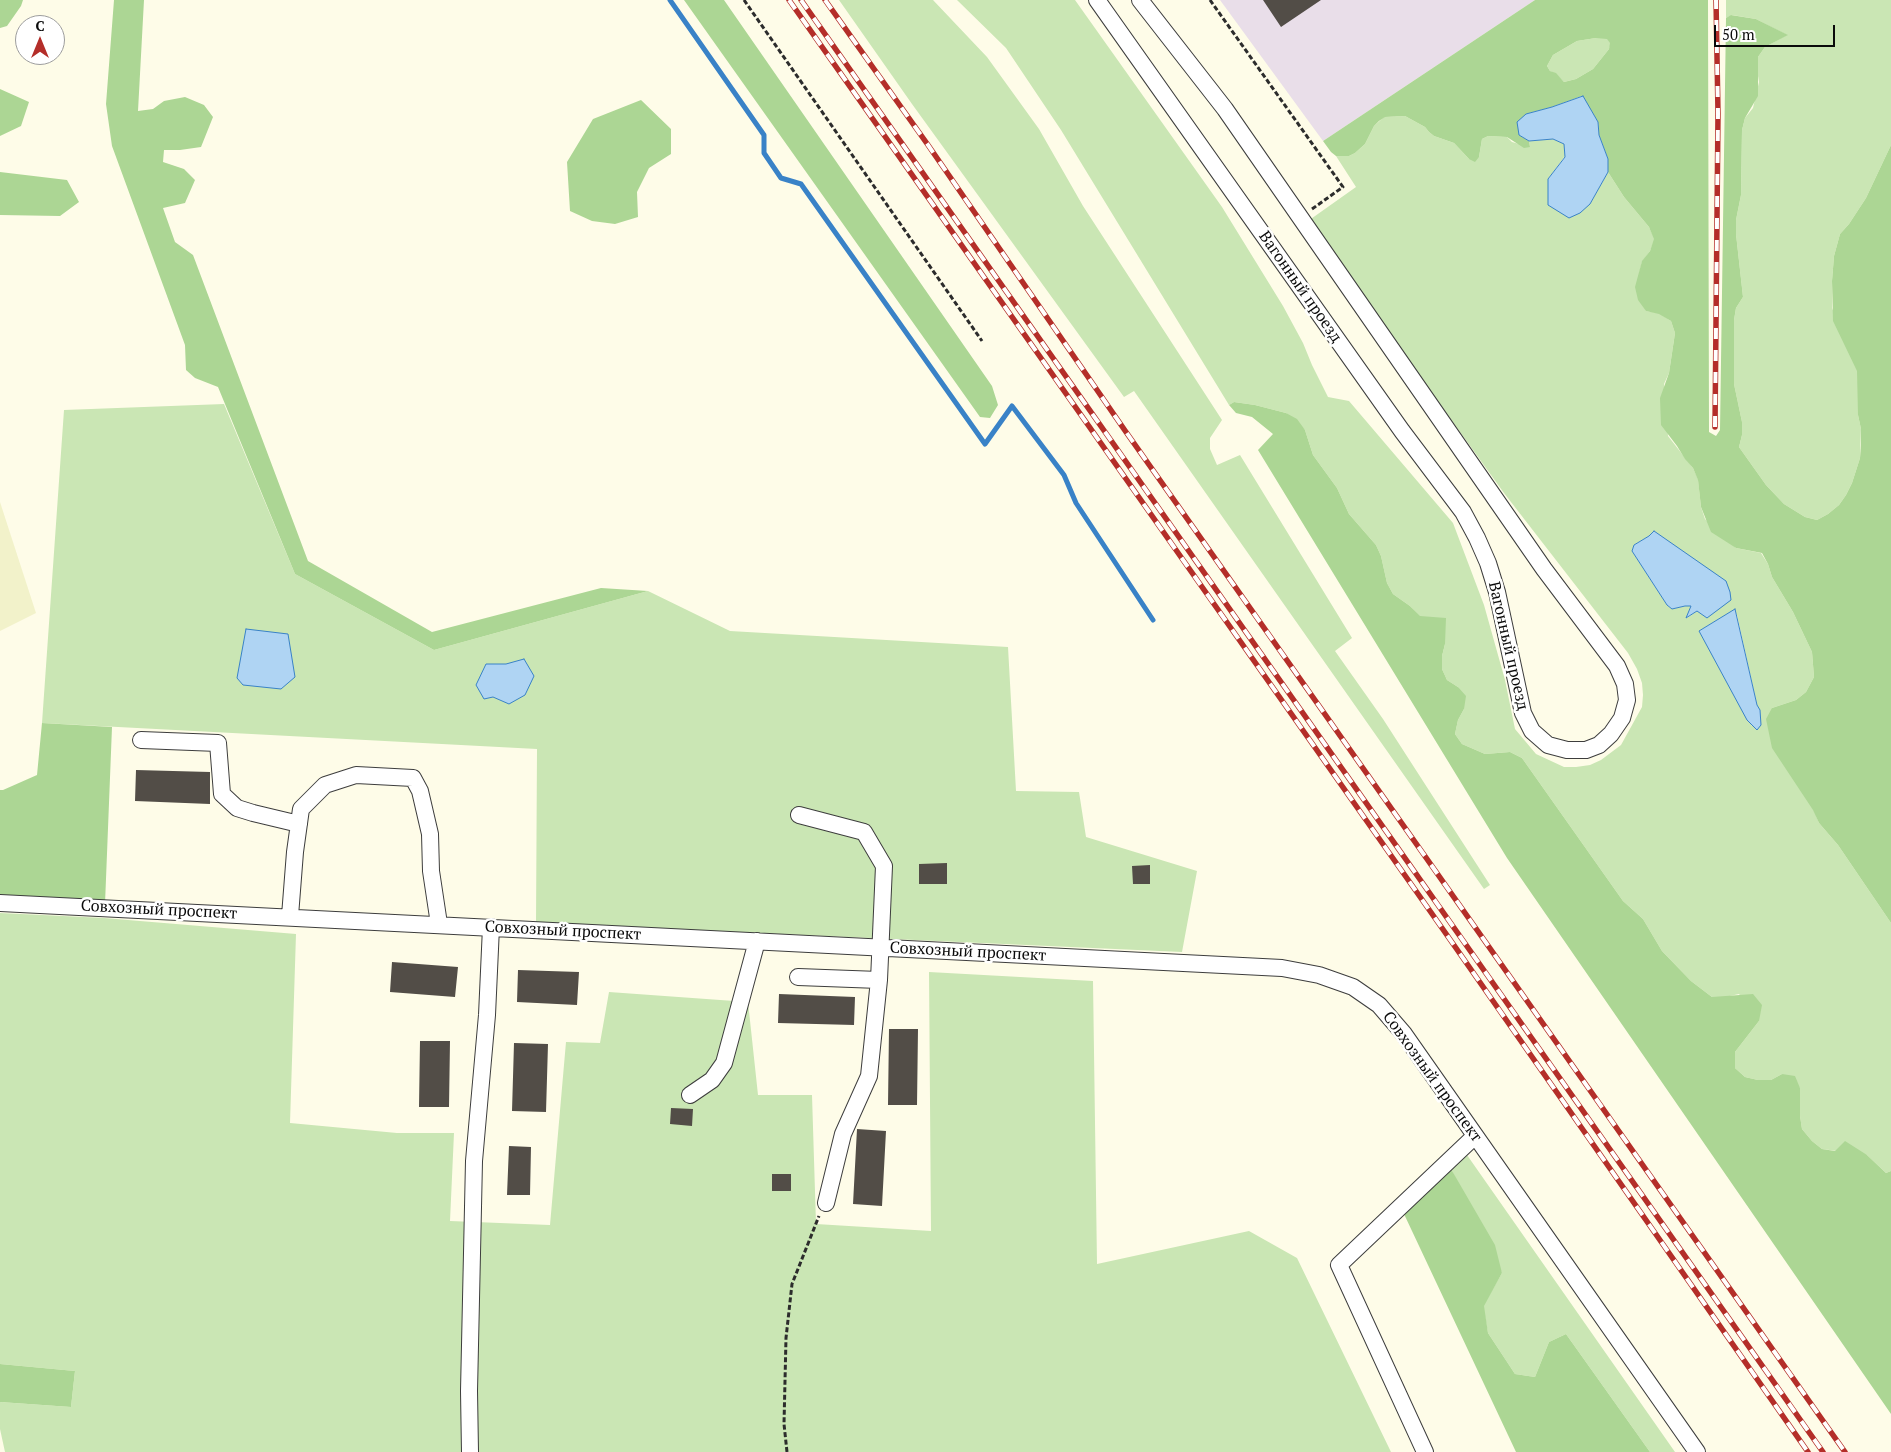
<!DOCTYPE html>
<html>
<head>
<meta charset="utf-8">
<style>
	body { margin:0 }
	#map { position:relative; width:1891px; height:1452px; overflow:hidden; background:#fefce8; font-family:"PT Serif",serif }
	canvas { display:block }
	.north { position:absolute; left:15px; top:15px; width:50px; height:50px; box-sizing:border-box; background:#fff; border:1px solid #9d9d9d; border-radius:50%; rotate:0deg; font-size:14px; font-weight:700; line-height:20px; text-align:center; color:#0a0a0a }
	.north::after { content:''; display:block; margin:auto; width:18px; height:22px; background:#b42e29; clip-path:polygon(50% 0,100% 100%,50% 72%,0 100%) }
	.scale { position:absolute; left:1714px; top:25px; width:121px; height:22px; box-sizing:border-box; border:2px solid #0a0a0a; border-top:0; padding-left:6px; font-size:15px; line-height:18px; white-space:nowrap; color:#0a0a0a; -webkit-text-stroke:4px #fff; paint-order:stroke }
</style>
</head>
<body>
<div id="map">
<canvas width="1891" height="1452"></canvas>
<div class="north">С</div>
<div class="scale">50 m</div>
</div>
<script>
const g = document.querySelector('canvas').getContext('2d');
g.lineJoin = 'round';
function paint(path, color) { g.fillStyle = color; g.fill(path, 'evenodd'); }
const poly = rows => new Path2D(rows.map(r => 'M' + r).join(''));
function trace(path, color, width, dash) { g.strokeStyle = color; g.lineWidth = width; g.lineCap = dash ? 'butt' : 'round'; g.setLineDash(dash || []); g.stroke(path); }
function write(font, color, halo, rows, align = 'center') {
  g.font = font + ' "PT Serif",serif'; g.lineWidth = 5; g.setLineDash([]); g.textBaseline = 'middle'; g.strokeStyle = halo; g.fillStyle = color; for (const [text, x, y, turn = 0] of rows) {
    g.save(); g.translate(x, y); g.rotate((+turn || 0) * Math.PI / 180); g.textAlign = isNaN(turn) ? turn : align; if (halo) g.strokeText(text, 0, 0); g.fillText(text, 0, 0); g.restore();
  }
}
paint(poly([
	[1220,0,1535,0,1323,141]
]), '#e9dee9');
paint(poly([
	[0,502,36,613,0,631]
]), '#f2f2ca');
paint(poly([
	[839,0,933,0,987,57,1039,129,1083,206,1222,420,1210,438,1210,449,1217,465,1240,455,1352,638,1335,651,1383,719,1490,885,1484,889,1134,391,1124,397,912,104],
	[957,0,1075,0,1222,207,1283,306,1303,343,1312,365,1328,397,1349,401,1453,523,1484,605,1505,680,1515,729,1536,754,1564,767,1576,767,1590,765,1601,760,1621,745,1642,707,1643,695,1642,683,1637,669,1628,653,1504,493,1308,221,1356,187,1336,156,1349,156,1355,153,1365,144,1374,126,1384,117,1405,116,1425,127,1429,132,1434,136,1454,143,1469,159,1479,157,1482,139,1488,136,1507,137,1512,142,1530,147,1529,141,1553,139,1564,144,1565,156,1548,179,1590,204,1608,172,1624,197,1649,227,1655,239,1650,251,1642,262,1639,274,1646,311,1659,313,1671,321,1675,333,1669,373,1664,384,1668,436,1693,468,1698,479,1701,507,1705,519,1736,548,1761,553,1768,564,1772,577,1793,612,1812,652,1814,677,1806,692,1796,700,1772,708,1819,823,1838,845,1891,923,1891,1171,1886,1173,1867,1155,1822,1149,1812,1141,1802,1129,1800,1116,1800,1088,1782,1074,1771,1080,1758,1080,1745,1077,1735,1068,1735,1052,1759,1021,1739,994,1725,997,1712,997,1691,981,1662,951,1643,919,1623,901,1522,758,1510,752,1485,754,1462,744,1455,734,1458,720,1464,709,1458,687,1447,680,1442,669,1442,656,1445,644,1410,606,1393,594,1387,583,1381,556,1376,545,1349,514,1337,488,1313,455,1305,430,1286,413,1255,405,1234,402,1229,405,1061,130,1006,48],
	[1654,531,1697,611,1687,618,1691,606,1685,606,1672,609,1667,605,1632,551,1634,545,1649,536],
	[1734,610,1737,615,1757,705,1752,726,1699,631],
	[1726,0,1891,0,1891,145,1866,198,1849,224,1840,234,1834,256,1832,281,1832,308,1858,371,1858,415,1861,429,1860,458,1852,483,1846,495,1839,505,1828,514,1817,520,1805,517,1784,504,1766,485,1739,447,1742,435,1742,422,1734,384,1734,320,1736,308,1743,297,1736,234,1736,220,1741,195,1742,130,1745,118,1753,108,1759,82,1757,70,1758,57,1765,47,1787,35,1756,19,1732,15,1726,18],
	[1596,38,1607,38,1611,43,1609,49,1593,69,1576,79,1564,82,1556,74,1550,71,1547,66,1553,55,1577,41],
	[224,404,295,574,434,650,648,591,730,631,1008,647,1016,791,1079,792,1086,837,1197,871,1182,952,536,923,537,749,42,723,64,410],
	[0,913,104,918,296,934,290,1123,397,1133,454,1133,450,1221,550,1225,566,1042,600,1043,609,992,748,1002,758,1095,812,1095,816,1224,931,1231,929,972,1093,981,1097,1264,1249,1231,1297,1258,1391,1452,5,1452,0,1429,0,1402,71,1407,75,1371,0,1364],
	[1467,1155,1675,1452,1650,1452,1566,1334,1549,1342,1535,1377,1515,1374,1488,1333,1483,1306,1502,1273,1451,1169]
]), '#cae6b4');
paint(poly([
	[0,0,23,0,21,6,7,26,0,28],
	[114,0,144,0,138,111,153,109,164,101,185,97,204,105,213,117,201,147,180,150,164,150,163,162,184,169,195,180,185,203,163,208,175,242,193,255,308,561,432,632,601,588,648,591,434,650,295,574,218,387,195,378,186,370,185,345,112,146,106,104],
	[684,0,724,0,992,386,998,405,990,418,980,417],
	[1535,0,1708,0,1709,432,1716,436,1720,430,1726,18,1731,15,1756,19,1788,35,1765,47,1758,57,1758,96,1745,118,1742,130,1741,195,1736,220,1736,234,1743,297,1736,308,1734,320,1734,384,1742,422,1742,435,1739,447,1766,485,1784,504,1805,517,1817,520,1828,514,1839,505,1846,495,1852,483,1860,458,1861,445,1861,429,1858,415,1857,371,1833,321,1832,281,1834,256,1840,234,1849,224,1866,198,1891,145,1891,923,1838,845,1819,823,1813,810,1772,748,1766,719,1772,708,1796,700,1806,692,1814,677,1812,652,1793,612,1772,577,1768,564,1762,553,1736,548,1711,532,1701,507,1698,480,1693,468,1685,459,1677,446,1661,425,1660,398,1669,373,1675,333,1671,321,1659,314,1646,311,1638,300,1635,287,1642,261,1650,251,1654,239,1649,227,1624,197,1608,172,1608,159,1599,135,1598,122,1582,96,1552,107,1526,114,1519,135,1529,141,1530,147,1524,148,1507,137,1488,136,1482,139,1479,157,1475,162,1469,159,1454,143,1434,136,1429,132,1425,127,1405,116,1385,117,1379,121,1374,126,1365,144,1355,153,1349,156,1336,156,1331,152,1323,141],
	[1596,38,1607,39,1610,43,1609,49,1593,69,1576,79,1564,82,1556,73,1550,71,1547,66,1553,55,1577,41],
	[0,89,29,102,21,126,0,136],
	[641,100,671,129,671,154,649,168,637,192,638,217,615,224,592,221,570,211,567,162,593,119],
	[0,172,67,180,79,202,60,216,0,215],
	[1234,402,1255,405,1286,413,1297,419,1305,430,1313,455,1337,488,1349,514,1376,545,1381,556,1387,583,1393,594,1410,606,1420,616,1446,618,1445,644,1442,656,1442,669,1447,680,1458,687,1466,696,1464,709,1458,720,1455,734,1462,744,1485,754,1510,752,1522,758,1623,901,1643,919,1662,951,1691,981,1712,997,1753,994,1762,1005,1759,1021,1735,1052,1735,1068,1745,1077,1758,1080,1771,1080,1782,1074,1795,1076,1800,1088,1800,1116,1802,1129,1812,1141,1822,1149,1835,1151,1845,1141,1867,1155,1886,1173,1891,1171,1891,1414,1507,858,1258,450,1273,434,1252,417,1236,413,1229,405],
	[42,723,112,727,105,904,0,899,0,790,3,790,37,775],
	[1451,1169,1495,1245,1502,1273,1484,1306,1488,1333,1515,1374,1535,1377,1549,1342,1566,1334,1650,1452,1516,1452,1404,1214],
	[0,1364,75,1371,71,1407,0,1402]
]), '#acd694');
const water = poly([
	[1583,96,1598,122,1599,135,1608,159,1608,172,1590,204,1580,213,1569,218,1548,205,1548,179,1565,157,1564,144,1553,139,1529,141,1519,135,1517,122,1526,114,1552,107,1583,96],
	[1654,531,1726,581,1730,592,1731,600,1707,618,1697,611,1686,618,1691,606,1685,606,1672,609,1667,605,1632,551,1634,545,1649,536,1654,531],
	[1735,609,1757,705,1760,710,1761,725,1757,730,1747,720,1699,631,1735,609],
	[246,629,288,634,295,677,281,689,243,685,237,678,246,629],
	[524,659,534,676,525,695,509,704,493,697,484,699,476,685,486,664,506,664,524,659]
]);
paint(water, '#afd4f3');
trace(water, '#3982c7', 1);
trace(poly([
	[670,0,764,135,764,153,781,178,801,184,985,444,1012,406,1064,475,1076,503,1153,620]
]), '#3982c7', 5);
paint(poly([
	[1263,0,1321,0,1281,27],
	[136,770,210,772,210,804,135,801],
	[947,863,947,884,919,884,919,864],
	[1150,865,1150,884,1133,884,1132,866],
	[392,962,458,967,455,997,390,992],
	[518,970,579,972,577,1005,517,1002],
	[779,994,855,997,854,1025,778,1023],
	[889,1029,918,1029,917,1105,888,1105],
	[420,1041,450,1041,449,1107,419,1107],
	[514,1043,548,1044,546,1112,512,1111],
	[671,1108,693,1109,692,1126,670,1124],
	[857,1129,886,1131,882,1206,853,1204],
	[509,1146,531,1147,530,1195,507,1195],
	[772,1174,791,1174,791,1191,772,1191]
]), '#524d47');
const minor = poly([
	[1097,0,1402,431,1463,512,1477,538,1488,563,1497,592,1523,713,1532,731,1548,745,1567,750,1586,750,1599,745,1611,734,1622,718,1627,700,1625,684,1617,666,1544,569,1225,109,1140,0],
	[141,740,218,743,222,794,237,808,253,813,299,824],
	[799,815,864,832,884,866,879,980,869,1076,843,1134,826,1203],
	[0,903,1282,968,1319,975,1353,987,1379,1005,1404,1034,1697,1452],
	[290,916,295,852,301,809,325,785,356,775,413,778,420,791,430,834,431,871,439,924],
	[798,977,879,980],
	[690,1095,712,1080,724,1063,757,941],
	[470,1452,469,1391,474,1161,487,1015,491,927],
	[1425,1452,1339,1265,1475,1136]
]);
trace(minor, '#3d3d3d', 18);
trace(poly([
	[744,0,982,341],
	[1210,0,1343,187,1312,209],
	[787,1452,784,1424,786,1338,792,1284,819,1216]
]), '#2c2c2c', 3, [5, 2.5]);
trace(minor, '#fff', 16);
const rail = poly([
	[789,0,1442,928,1808,1452],
	[801,0,1823,1452],
	[825,0,928,145,1126,432,1845,1452],
	[1715,427,1718,113,1716,0]
]);
trace(rail, '#b42e29', 5.5);
trace(rail, '#fff', 4, [11]);
write('16px', '#0a0a0a', '#fff', [
	["Вагонный проезд",1300,287,55],
	["Вагонный проезд",1508,646,77],
	["Совхозный проспект",159,910,3],
	["Совхозный проспект",563,931,3],
	["Совхозный проспект",968,952,3],
	["Совхозный проспект",1432,1077,54]
]);
</script>
</body>
</html>
